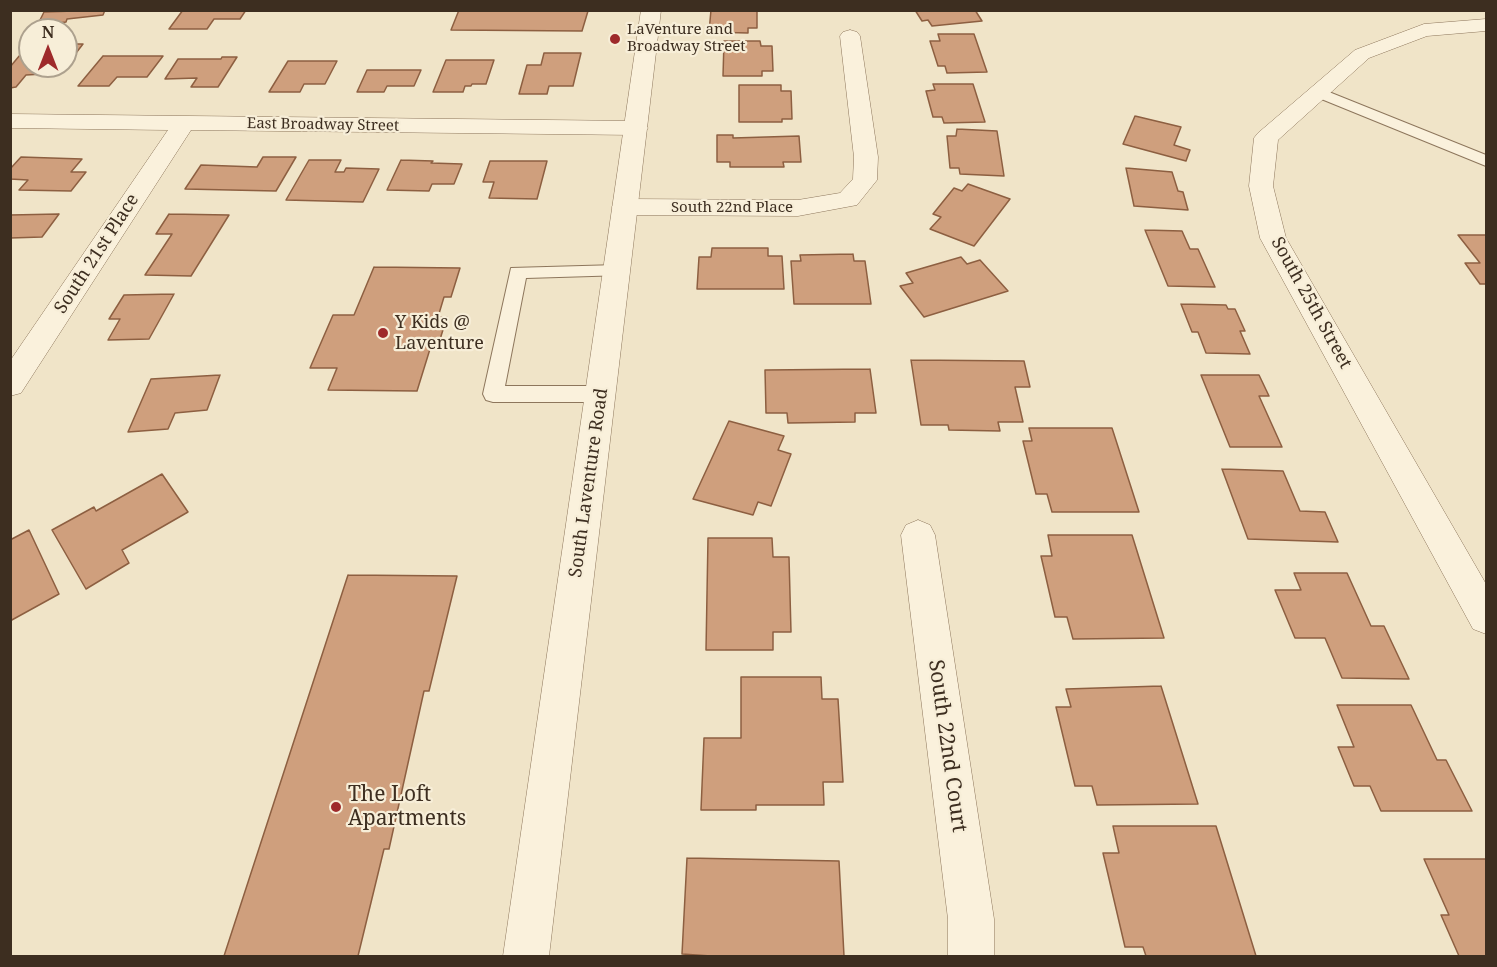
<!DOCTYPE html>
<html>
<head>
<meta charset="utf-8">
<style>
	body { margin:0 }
	#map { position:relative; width:1497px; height:967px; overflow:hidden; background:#f0e4c8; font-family:"Noto Serif",serif }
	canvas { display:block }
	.frame { position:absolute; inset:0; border:12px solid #3d2e20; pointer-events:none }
	.north { position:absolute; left:18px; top:18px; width:60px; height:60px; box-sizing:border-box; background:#f7eed8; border:2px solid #ada18e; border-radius:50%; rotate:0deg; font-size:16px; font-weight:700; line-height:24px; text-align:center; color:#3d2e20 }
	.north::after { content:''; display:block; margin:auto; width:21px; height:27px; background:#9e2a2b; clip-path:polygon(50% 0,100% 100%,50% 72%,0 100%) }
</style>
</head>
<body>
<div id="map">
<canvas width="1497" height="967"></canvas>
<div class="frame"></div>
<div class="north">N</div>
</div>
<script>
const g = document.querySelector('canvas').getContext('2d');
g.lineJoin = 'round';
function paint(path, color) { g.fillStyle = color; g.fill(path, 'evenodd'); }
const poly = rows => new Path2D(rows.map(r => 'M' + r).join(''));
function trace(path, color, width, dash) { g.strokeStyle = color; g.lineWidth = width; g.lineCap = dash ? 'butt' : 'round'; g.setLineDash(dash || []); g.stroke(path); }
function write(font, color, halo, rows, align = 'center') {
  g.font = font + ' "Noto Serif",serif'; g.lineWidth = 4.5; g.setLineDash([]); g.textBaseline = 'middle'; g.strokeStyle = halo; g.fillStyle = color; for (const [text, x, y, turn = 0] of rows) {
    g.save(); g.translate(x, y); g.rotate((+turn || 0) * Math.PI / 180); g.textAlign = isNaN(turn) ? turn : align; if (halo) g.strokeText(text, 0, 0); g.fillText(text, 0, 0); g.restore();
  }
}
const building = poly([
	[105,10,103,15,67,19,66,22,37,26,44,12,105,10],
	[183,10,246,10,240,19,214,19,207,29,169,29,183,10],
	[459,10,534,10,588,11,582,31,451,30,459,10],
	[711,10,757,10,757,28,748,28,748,33,709,32,711,10],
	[915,10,975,10,982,21,932,26,928,20,922,21,915,10],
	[938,34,974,34,987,72,947,73,945,66,938,66,930,41,940,41,938,34],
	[66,38,74,38,69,44,83,44,66,66,66,38],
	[724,41,760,41,761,46,772,46,773,71,762,71,762,76,723,76,724,41],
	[30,43,30,66,63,66,49,67,43,74,26,75,16,87,10,88,10,67,30,43],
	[544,53,581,53,573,86,549,86,547,94,519,94,527,65,541,65,544,53],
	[103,56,163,56,147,77,117,77,109,86,78,86,103,56],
	[222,57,237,57,218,87,191,87,197,78,165,79,178,59,221,59,222,57],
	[446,60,494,60,486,84,472,84,471,86,465,86,463,92,433,92,446,60],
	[288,61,337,61,325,84,304,84,300,92,269,92,288,61],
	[367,70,421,70,414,86,387,86,384,92,357,92,367,70],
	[933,84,973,84,985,122,944,123,942,117,933,117,926,91,935,90,933,84],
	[739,85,781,85,781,91,791,91,792,119,782,119,782,122,739,122,739,85],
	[1135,116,1181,127,1174,145,1190,150,1186,161,1123,144,1135,116],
	[957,129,997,131,1004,176,960,174,959,168,950,168,947,136,956,136,957,129],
	[717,135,733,135,733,138,799,136,801,162,783,162,784,167,730,167,730,162,717,162,717,135],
	[21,157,82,159,71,172,86,172,71,191,19,190,28,180,10,179,10,169,21,157],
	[263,157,296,157,276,191,185,189,201,165,257,167,263,157],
	[309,160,341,160,335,172,344,172,346,168,379,169,363,202,286,200,309,160],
	[401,160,433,161,431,163,462,164,454,184,432,184,429,191,387,190,401,160],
	[490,161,547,161,537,199,489,198,494,182,483,182,490,161],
	[1126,168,1172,172,1178,191,1183,192,1188,210,1134,206,1126,168],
	[968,184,1010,199,974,246,930,229,941,217,933,214,954,188,962,191,968,184],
	[59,214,42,237,10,238,10,215,59,214],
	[169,214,229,215,191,276,145,275,172,234,156,234,169,214],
	[1145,230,1182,231,1190,249,1198,249,1215,287,1168,286,1145,230],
	[1458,235,1486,235,1486,284,1480,284,1465,263,1480,263,1458,235],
	[712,248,768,248,768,256,782,256,784,289,697,289,699,257,711,257,712,248],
	[853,254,854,261,865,261,871,304,794,304,791,261,801,261,800,255,853,254],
	[961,257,967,264,980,260,1008,291,924,317,900,286,913,283,906,273,961,257],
	[374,267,460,268,451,297,444,297,438,317,447,317,437,349,430,349,417,391,328,390,337,368,310,368,333,315,354,315,374,267],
	[174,294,149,339,108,340,120,319,109,319,124,295,174,294],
	[1181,304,1226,305,1228,309,1235,309,1245,331,1240,331,1250,354,1206,353,1198,332,1192,332,1181,304],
	[911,360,1024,361,1030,387,1015,387,1023,422,998,422,1000,431,949,430,948,425,921,425,911,360],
	[870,369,876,413,855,413,855,422,788,423,787,413,766,413,765,370,870,369],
	[220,375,207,410,175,413,168,429,128,432,151,379,220,375],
	[1201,375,1259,375,1269,396,1259,396,1282,447,1230,447,1201,375],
	[729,421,784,436,778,450,791,454,771,506,758,502,753,515,693,499,729,421],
	[1029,428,1112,428,1139,512,1052,512,1047,494,1036,494,1023,441,1032,441,1029,428],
	[1222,469,1283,471,1300,511,1325,512,1338,542,1248,539,1222,469],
	[162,474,188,512,122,550,129,563,86,589,52,530,94,507,96,511,162,474],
	[29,530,59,594,10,621,10,540,29,530],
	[1048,535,1132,535,1164,638,1073,639,1067,617,1055,617,1041,556,1052,556,1048,535],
	[708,538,772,538,773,557,789,557,791,632,773,632,773,650,706,650,708,538],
	[1294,573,1347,573,1371,626,1384,626,1409,679,1342,678,1325,638,1295,638,1275,590,1301,590,1294,573],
	[348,575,457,576,429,691,424,691,389,849,384,849,358,956,224,956,348,575],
	[741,677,821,677,822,699,838,699,843,782,823,782,824,805,756,805,756,810,701,810,704,738,741,738,741,677],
	[1161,686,1198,804,1097,805,1092,786,1075,786,1056,707,1071,707,1066,689,1161,686],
	[1337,705,1411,705,1437,760,1446,760,1472,811,1381,811,1370,786,1354,786,1338,747,1354,747,1337,705],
	[1113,826,1216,826,1256,956,1146,956,1143,947,1125,947,1103,853,1119,853,1113,826],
	[687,858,839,861,844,956,711,956,682,954,687,858],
	[1424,859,1486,859,1486,956,1459,956,1441,915,1449,915,1424,859]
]);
paint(building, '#cf9f7d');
trace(building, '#8d5f41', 1.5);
const service = poly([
	[1319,88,1486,155,1486,166,1314,96,1311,93,1319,88],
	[618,265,625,267,627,271,625,275,526,278,505,386,601,386,608,388,611,394,608,400,601,402,493,402,486,400,483,394,511,268,618,265]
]);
const minor = poly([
	[1486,19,1486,31,1427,36,1369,58,1278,140,1273,186,1286,238,1486,584,1486,634,1473,629,1260,238,1249,186,1254,138,1258,133,1355,50,1424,24,1486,19],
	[850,30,857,32,860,36,878,157,877,180,857,205,798,216,625,215,616,213,612,207,616,201,625,199,798,200,840,193,853,179,854,157,840,36,843,32,850,30],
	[10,114,636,121,644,123,648,128,644,133,636,135,191,130,21,393,10,396,10,361,168,130,10,128,10,114],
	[918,520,930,525,935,535,994,919,994,956,948,956,948,919,901,535,906,525,918,520]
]);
const tertiary = poly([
	[641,10,661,10,549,956,503,956,641,10]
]);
trace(service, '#8d765c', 2);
trace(minor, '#8d765c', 1);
trace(tertiary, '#8d765c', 1);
paint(service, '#faf1dc');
paint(minor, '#faf1dc');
paint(tertiary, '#faf1dc');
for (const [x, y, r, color] of [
	[615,39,6,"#9e2a2b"],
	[383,333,6,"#9e2a2b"],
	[336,807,6,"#9e2a2b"]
]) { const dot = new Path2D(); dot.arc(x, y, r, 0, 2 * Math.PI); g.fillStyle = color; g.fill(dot); trace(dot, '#f7eed8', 2); }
write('15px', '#3d2e20', '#f7eed8', [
	["LaVenture and",627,30],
	["Broadway Street",627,47]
], 'left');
write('15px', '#3d2e20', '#f7eed8', [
	["East Broadway Street",323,125,1],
	["South 22nd Place",732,208]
]);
write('18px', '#3d2e20', '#f7eed8', [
	["South 21st Place",97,254,-57],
	["South 25th Street",1311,303,61],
	["South Laventure Road",589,483,-82]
]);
write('18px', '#3d2e20', '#f7eed8', [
	["Y Kids @",395,323],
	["Laventure",395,344]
], 'left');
write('21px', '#3d2e20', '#f7eed8', [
	["South 22nd Court",947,746,82]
]);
write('21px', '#3d2e20', '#f7eed8', [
	["The Loft",348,795],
	["Apartments",348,819]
], 'left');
</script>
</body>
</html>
